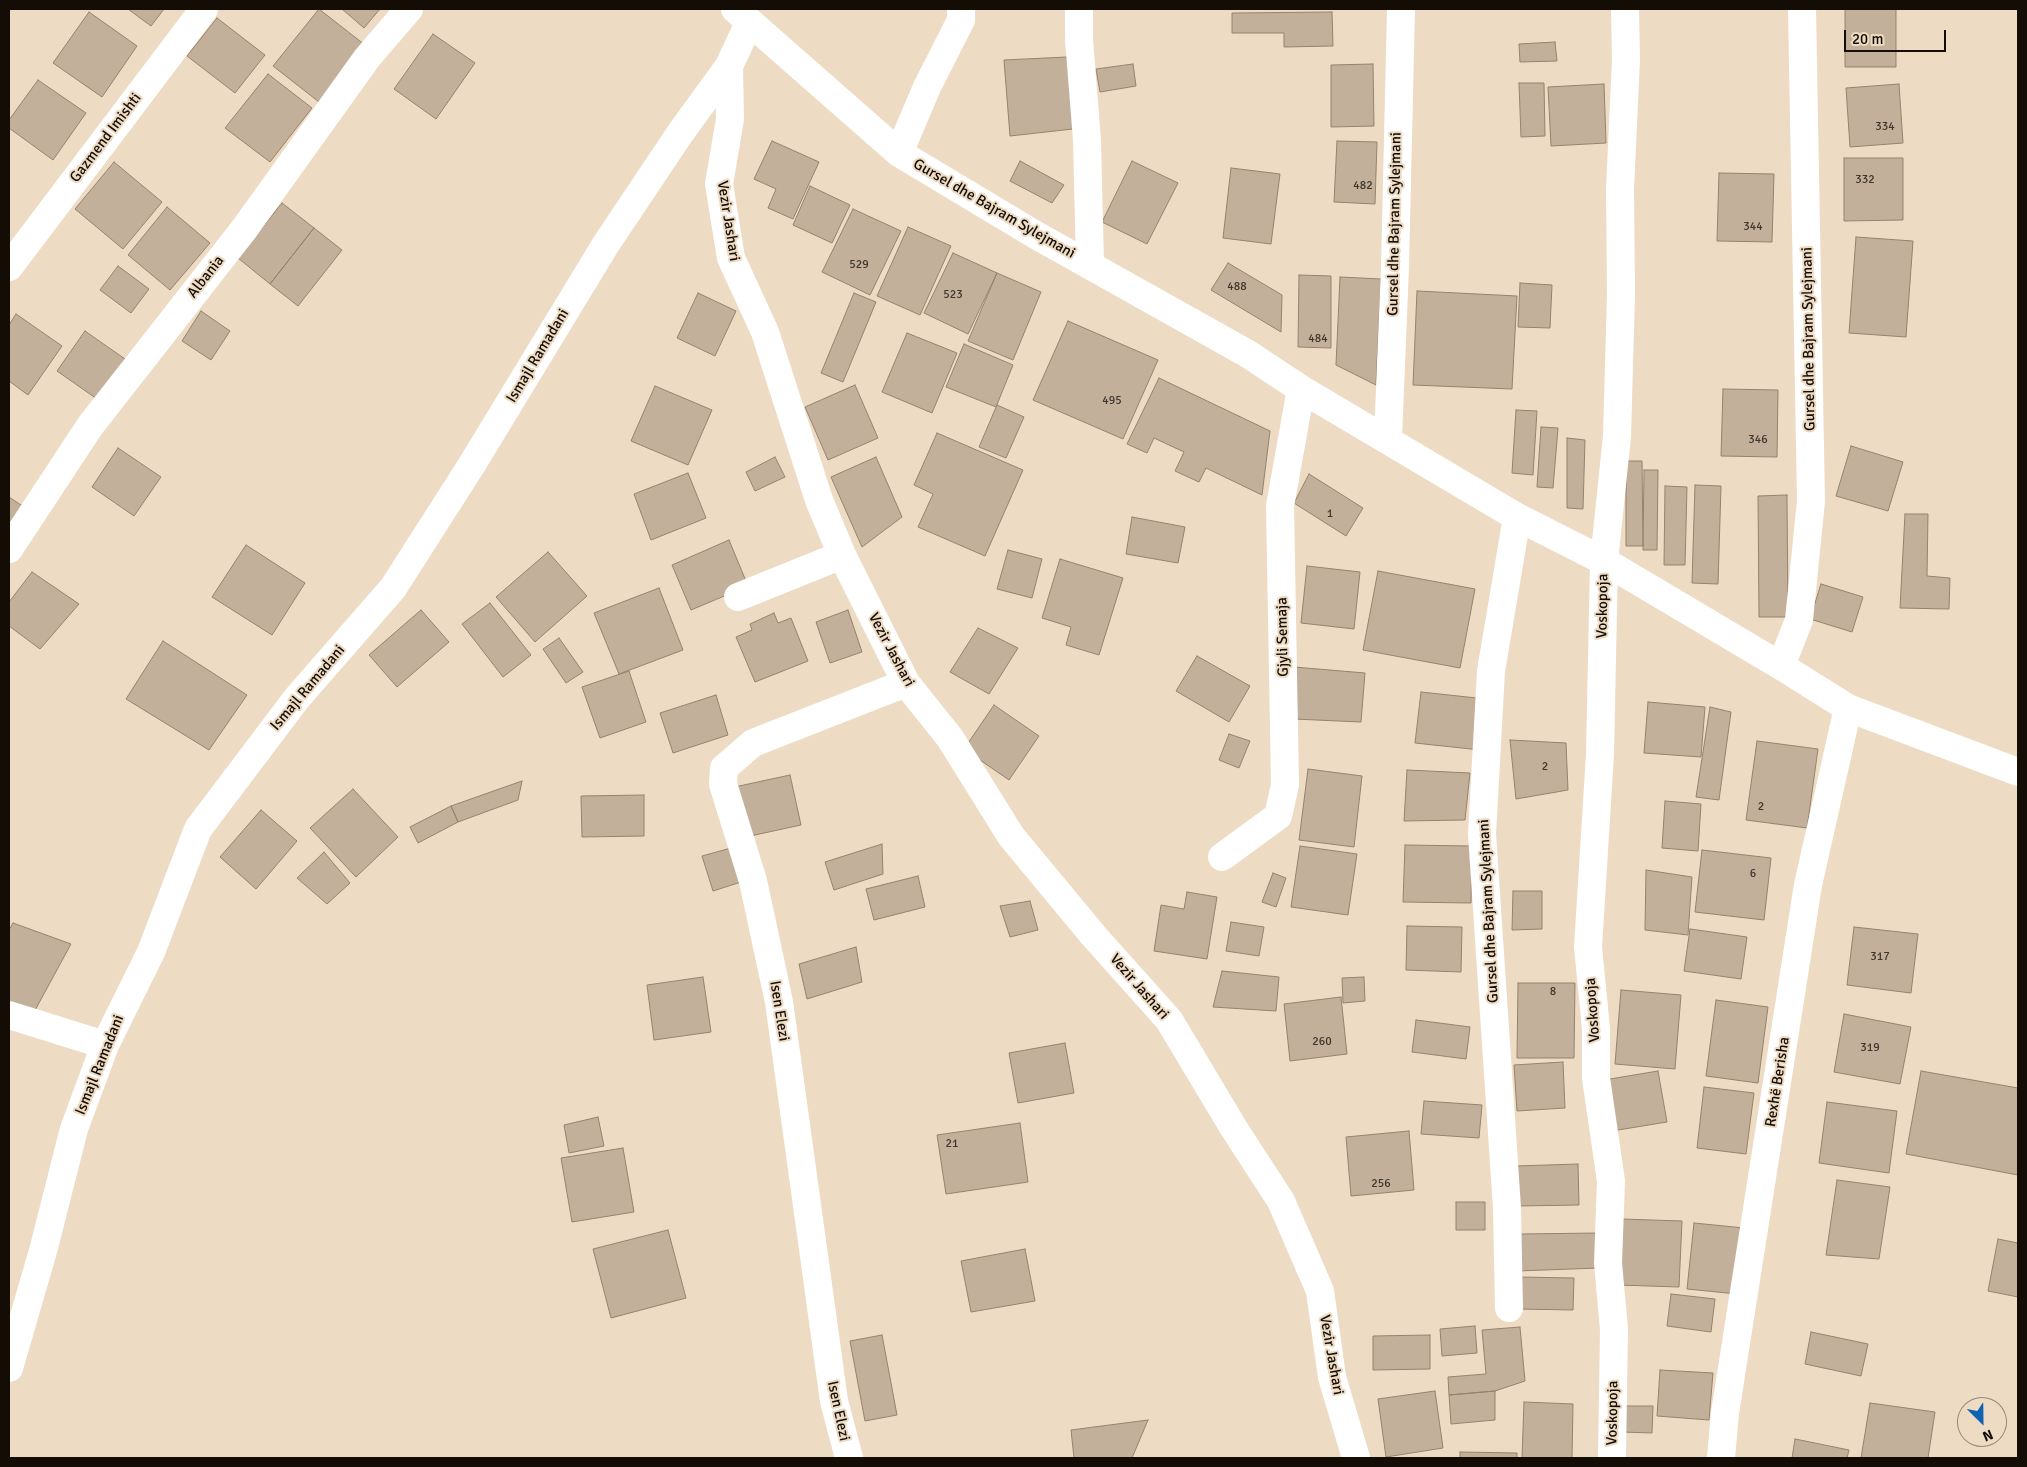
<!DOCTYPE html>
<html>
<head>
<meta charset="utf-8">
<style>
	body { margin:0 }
	#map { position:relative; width:2027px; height:1467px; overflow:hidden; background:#eedbc4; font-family:Signika,sans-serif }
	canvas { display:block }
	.frame { position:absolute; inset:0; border:10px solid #130d06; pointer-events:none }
	.north { position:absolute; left:1957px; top:1397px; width:50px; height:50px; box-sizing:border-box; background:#eedbc4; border:1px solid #968978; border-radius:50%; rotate:157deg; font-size:14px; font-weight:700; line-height:20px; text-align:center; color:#130d06 }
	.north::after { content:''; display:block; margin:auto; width:18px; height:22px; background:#1162b0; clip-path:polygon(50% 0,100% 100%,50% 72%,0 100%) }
	.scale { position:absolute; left:1844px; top:30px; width:102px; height:22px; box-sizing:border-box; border:2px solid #130d06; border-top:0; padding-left:6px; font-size:15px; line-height:18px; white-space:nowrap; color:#130d06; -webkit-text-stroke:4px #eedbc4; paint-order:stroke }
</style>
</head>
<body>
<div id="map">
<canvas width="2027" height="1467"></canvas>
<div class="frame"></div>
<div class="north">N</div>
<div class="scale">20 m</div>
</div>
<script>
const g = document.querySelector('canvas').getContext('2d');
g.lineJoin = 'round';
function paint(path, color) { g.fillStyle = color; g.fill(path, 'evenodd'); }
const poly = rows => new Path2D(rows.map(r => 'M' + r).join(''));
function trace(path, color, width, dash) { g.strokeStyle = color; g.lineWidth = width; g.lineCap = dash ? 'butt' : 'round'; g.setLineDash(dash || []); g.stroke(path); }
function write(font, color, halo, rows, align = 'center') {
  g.font = font + ' Signika,sans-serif'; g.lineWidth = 4; g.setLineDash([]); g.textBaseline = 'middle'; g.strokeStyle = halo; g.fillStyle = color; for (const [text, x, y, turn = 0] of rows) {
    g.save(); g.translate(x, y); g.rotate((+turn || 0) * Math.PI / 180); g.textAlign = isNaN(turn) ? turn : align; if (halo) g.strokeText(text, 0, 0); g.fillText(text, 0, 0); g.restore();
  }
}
const building = poly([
	[128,9,164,9,151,26,128,9],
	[319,9,365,45,319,102,273,66,319,9],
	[342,9,380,9,364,28,342,9],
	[1845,9,1896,9,1896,67,1845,67,1845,9],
	[89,12,137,46,102,97,53,63,89,12],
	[1332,12,1333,46,1284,47,1284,33,1232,33,1232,13,1332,12],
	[217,18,265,55,235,93,187,56,217,18],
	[433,34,475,63,436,119,394,89,433,34],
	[1555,42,1557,61,1520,62,1519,44,1555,42],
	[1067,57,1073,129,1010,136,1004,60,1067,57],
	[1133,64,1136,86,1100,92,1096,69,1133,64],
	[1373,64,1374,126,1331,127,1331,65,1373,64],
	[268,74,312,108,270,162,225,128,268,74],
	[38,80,86,113,53,160,9,128,9,120,38,80],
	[1519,83,1544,83,1545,136,1521,137,1519,83],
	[1604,84,1606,143,1551,146,1548,87,1604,84],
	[1899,84,1903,143,1850,147,1846,88,1899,84],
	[772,141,819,162,793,219,768,208,776,189,754,179,772,141],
	[1337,141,1377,142,1375,204,1334,202,1337,141],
	[1844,158,1903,158,1903,220,1844,221,1844,158],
	[1020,161,1064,185,1052,203,1010,181,1020,161],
	[1132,161,1178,183,1147,244,1102,222,1132,161],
	[114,162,162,202,123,249,75,209,114,162],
	[1231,168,1280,174,1271,244,1223,238,1231,168],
	[1719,173,1774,174,1772,242,1717,241,1719,173],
	[810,186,850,205,832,243,793,225,810,186],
	[282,203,314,228,270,284,238,258,282,203],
	[167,207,210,243,170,290,128,255,167,207],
	[853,209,901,231,870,295,822,272,853,209],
	[908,227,951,246,920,315,877,296,908,227],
	[314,228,342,250,298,306,270,284,314,228],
	[1856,237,1913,241,1906,337,1849,333,1856,237],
	[953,253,997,273,968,334,924,313,953,253],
	[1228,263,1282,295,1281,332,1211,290,1228,263],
	[118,266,149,289,131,313,100,290,118,266],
	[997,273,1041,292,1013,360,968,341,997,273],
	[1299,275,1331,276,1331,348,1298,347,1299,275],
	[1340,277,1381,279,1376,385,1336,365,1340,277],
	[1520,283,1552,285,1550,328,1518,327,1520,283],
	[1417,291,1517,296,1512,389,1413,385,1417,291],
	[698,293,736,311,715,356,677,338,698,293],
	[854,293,876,302,843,382,821,373,854,293],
	[201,311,230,331,211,360,182,341,201,311],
	[16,314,62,346,28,395,9,381,9,325,16,314],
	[1068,321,1158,360,1123,439,1033,400,1068,321],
	[85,331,125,359,97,399,57,371,85,331],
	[907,333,957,353,932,413,882,392,907,333],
	[964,344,1013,365,996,407,946,387,964,344],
	[1159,378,1270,431,1262,495,1206,468,1199,482,1175,471,1184,452,1154,438,1147,453,1127,444,1159,378],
	[855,385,878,438,828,460,805,407,855,385],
	[655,386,712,410,688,465,631,441,655,386],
	[1723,389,1778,390,1777,457,1721,456,1723,389],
	[997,405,1024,417,1006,458,979,447,997,405],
	[1516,410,1537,411,1533,475,1512,473,1516,410],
	[1541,427,1558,428,1553,488,1537,487,1541,427],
	[937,433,1023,470,985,556,918,527,933,494,914,485,937,433],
	[1567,438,1585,440,1583,509,1567,508,1567,438],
	[1851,446,1903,462,1888,511,1836,496,1851,446],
	[118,448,161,477,134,516,92,487,118,448],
	[775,457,785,477,755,491,746,472,775,457],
	[876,457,902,517,862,547,831,477,876,457],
	[1626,461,1642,461,1643,546,1626,546,1626,461],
	[1644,470,1658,470,1657,550,1643,550,1644,470],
	[688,473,706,518,651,540,634,494,688,473],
	[1309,474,1363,508,1346,536,1294,503,1309,474],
	[1695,485,1721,486,1718,584,1692,583,1695,485],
	[1665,486,1687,487,1685,565,1664,565,1665,486],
	[1787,495,1788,617,1759,617,1758,496,1787,495],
	[9,497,24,507,9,531,9,497],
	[1905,514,1928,514,1927,576,1950,578,1949,609,1900,608,1905,514],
	[1132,517,1185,527,1178,563,1126,554,1132,517],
	[729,540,748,586,691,610,672,565,729,540],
	[246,545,305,583,272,635,212,597,246,545],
	[1008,550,1042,559,1032,598,997,589,1008,550],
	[548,552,587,596,535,642,496,597,548,552],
	[1060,559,1123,578,1099,655,1066,645,1071,627,1042,618,1060,559],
	[1307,566,1360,572,1354,629,1301,623,1307,566],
	[1378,571,1475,589,1460,668,1363,650,1378,571],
	[32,572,79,604,40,649,9,626,9,602,32,572],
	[1821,584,1863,597,1852,632,1810,619,1821,584],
	[659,588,683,650,619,674,594,613,659,588],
	[490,603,531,655,503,677,462,624,490,603],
	[421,610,449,642,397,687,369,655,421,610],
	[848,610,862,652,830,663,816,622,848,610],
	[774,613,778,623,791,618,808,661,755,682,736,637,752,630,750,624,774,613],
	[978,628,1018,648,989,694,950,672,978,628],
	[559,638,583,672,566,683,543,649,559,638],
	[163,641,247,695,209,750,126,699,163,641],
	[1197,656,1250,686,1229,722,1176,691,1197,656],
	[1294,667,1365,673,1361,722,1294,719,1294,667],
	[629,671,646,722,600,738,582,687,629,671],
	[1421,692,1486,699,1480,750,1415,743,1421,692],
	[716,695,728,735,673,753,660,713,716,695],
	[1648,702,1705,707,1701,757,1644,753,1648,702],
	[994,705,1039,736,1009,780,964,749,994,705],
	[1710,707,1731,712,1719,800,1696,797,1710,707],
	[1229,734,1250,741,1239,768,1219,760,1229,734],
	[1510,740,1566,743,1568,790,1516,799,1510,740],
	[1757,741,1818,749,1807,828,1746,820,1757,741],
	[1308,769,1362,776,1354,847,1299,840,1308,769],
	[1407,770,1470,773,1465,820,1404,821,1407,770],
	[790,775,801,825,741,838,730,788,790,775],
	[522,781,518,800,458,822,451,806,522,781],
	[353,789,398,837,356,877,310,828,353,789],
	[644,795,644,836,582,837,581,796,644,795],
	[1665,801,1701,804,1698,851,1662,848,1665,801],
	[451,806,458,822,418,843,410,827,451,806],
	[261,810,297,841,256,889,220,857,261,810],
	[882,844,883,874,834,890,825,862,882,844],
	[1405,845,1472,846,1471,903,1403,902,1405,845],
	[1300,846,1357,854,1348,915,1291,907,1300,846],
	[731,848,741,882,713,891,702,856,731,848],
	[1702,850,1771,858,1764,920,1695,912,1702,850],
	[324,852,350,883,327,904,297,878,324,852],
	[1646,870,1692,877,1688,935,1645,930,1646,870],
	[1273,873,1286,878,1276,907,1262,902,1273,873],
	[918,876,925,907,874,920,866,889,918,876],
	[1513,891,1542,891,1542,929,1512,930,1513,891],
	[1187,892,1217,897,1207,959,1154,951,1161,905,1184,909,1187,892],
	[1030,901,1038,930,1010,937,1000,906,1030,901],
	[1231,922,1264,927,1259,956,1226,951,1231,922],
	[13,923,71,944,33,1014,9,1006,9,930,13,923],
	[1407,926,1462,927,1461,972,1406,970,1407,926],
	[1854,927,1918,934,1911,993,1847,985,1854,927],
	[1690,929,1747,937,1741,979,1684,971,1690,929],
	[856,947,862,982,807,999,799,964,856,947],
	[1222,971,1279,977,1276,1011,1213,1007,1222,971],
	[703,977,711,1032,654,1040,647,985,703,977],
	[1364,977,1365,1001,1343,1003,1342,978,1364,977],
	[1518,983,1575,983,1574,1058,1517,1058,1518,983],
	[1621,990,1681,995,1675,1069,1615,1064,1621,990],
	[1341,997,1347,1054,1290,1061,1284,1004,1341,997],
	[1716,1000,1768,1007,1758,1083,1706,1076,1716,1000],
	[1844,1014,1911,1027,1900,1084,1834,1072,1844,1014],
	[1416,1020,1470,1027,1466,1059,1412,1052,1416,1020],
	[1065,1043,1074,1093,1018,1103,1009,1053,1065,1043],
	[1563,1062,1565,1108,1517,1111,1514,1065,1563,1062],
	[1658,1071,1667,1122,1612,1131,1604,1080,1658,1071],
	[1921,1071,2018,1088,2018,1175,1906,1154,1921,1071],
	[1704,1087,1754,1093,1746,1154,1697,1148,1704,1087],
	[1424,1101,1482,1105,1479,1138,1421,1134,1424,1101],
	[1827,1102,1897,1111,1889,1173,1819,1163,1827,1102],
	[598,1117,604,1146,569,1153,564,1125,598,1117],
	[1020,1123,1028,1182,946,1194,937,1135,1020,1123],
	[1409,1131,1414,1190,1351,1196,1346,1137,1409,1131],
	[623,1148,634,1212,572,1222,561,1158,623,1148],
	[1578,1164,1579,1205,1518,1206,1516,1166,1578,1164],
	[1837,1180,1890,1187,1879,1259,1826,1255,1837,1180],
	[1456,1202,1485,1202,1485,1230,1456,1230,1456,1202],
	[1621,1219,1682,1221,1679,1287,1618,1285,1621,1219],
	[1694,1223,1744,1228,1737,1294,1687,1289,1694,1223],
	[668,1230,686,1298,611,1318,593,1249,668,1230],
	[1600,1233,1599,1268,1517,1271,1519,1234,1600,1233],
	[1998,1239,2018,1243,2018,1297,1988,1291,1998,1239],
	[1025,1249,1035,1301,971,1312,961,1261,1025,1249],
	[1519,1277,1574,1278,1573,1310,1518,1309,1519,1277],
	[1671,1294,1715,1299,1711,1332,1667,1326,1671,1294],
	[1475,1326,1477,1353,1442,1356,1440,1329,1475,1326],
	[1520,1327,1525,1381,1495,1391,1449,1395,1448,1377,1486,1374,1482,1330,1520,1327],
	[1811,1332,1868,1344,1861,1376,1805,1364,1811,1332],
	[882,1335,897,1415,865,1421,850,1341,882,1335],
	[1430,1335,1430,1369,1373,1370,1373,1336,1430,1335],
	[1660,1370,1713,1373,1709,1420,1657,1416,1660,1370],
	[1435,1391,1443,1448,1386,1457,1378,1399,1435,1391],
	[1495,1391,1495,1420,1451,1424,1449,1395,1495,1391],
	[1524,1402,1573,1404,1572,1458,1522,1458,1524,1402],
	[1870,1403,1935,1412,1928,1458,1861,1458,1870,1403],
	[1622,1406,1653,1406,1652,1433,1621,1432,1622,1406],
	[1148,1420,1132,1458,1074,1458,1071,1430,1148,1420],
	[1795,1439,1849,1450,1847,1458,1792,1458,1795,1439],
	[1460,1452,1517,1453,1517,1458,1460,1458,1460,1452]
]);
paint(building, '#c2b09a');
trace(building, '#94836d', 1);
trace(poly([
	[735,9,899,153,1034,234,1248,354,1301,389,1517,517,1604,561,1781,666,1848,708,2018,772],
	[1079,9,1079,40,1087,140,1090,265],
	[749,23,729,66,730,119,719,184,731,258,765,332,819,500,842,555,906,683,950,738,1011,836,1093,935,1169,1020,1233,1127,1281,1201,1320,1291,1332,1377,1356,1458],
	[899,153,927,87,961,20,961,9],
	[9,267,204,9],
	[1388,438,1395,267,1401,9],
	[9,549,90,426,245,228,367,58,409,9],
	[738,597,842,555],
	[1781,666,1799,620,1811,501,1802,9],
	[1222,857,1278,816,1285,785,1280,506,1301,389],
	[9,1015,105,1045],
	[1509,1308,1507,1208,1482,834,1491,671,1517,517],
	[9,1368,43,1251,74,1129,105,1045,151,952,198,829,297,698,393,588,471,466,606,244,681,132,729,66],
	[849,1458,834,1401,779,1002,753,881,723,784,724,768,753,743,906,683],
	[1612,1458,1614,1329,1608,1263,1611,1181,1596,1078,1596,1029,1588,947,1600,754,1604,561,1617,436,1621,294,1620,189,1626,60,1625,9],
	[1721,1458,1725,1413,1808,885,1848,708]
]), '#fff', 28);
write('12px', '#3f362b', null, [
	["334",1885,127],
	["332",1865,180],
	["482",1363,186],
	["344",1753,227],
	["529",859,265],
	["488",1237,287],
	["523",953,295],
	["484",1318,339],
	["495",1112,401],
	["346",1758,440],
	["1",1330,514],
	["2",1545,767],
	["2",1761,807],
	["6",1753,874],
	["317",1880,957],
	["8",1553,992],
	["260",1322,1042],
	["319",1870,1048],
	["21",952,1144],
	["256",1381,1184]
]);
write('15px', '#130d06', '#eedbc4', [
	["Gazmend Imishti",106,138,-53],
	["Gursel dhe Bajram Sylejmani",994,209,30],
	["Vezir Jashari",728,221,81],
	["Gursel dhe Bajram Sylejmani",1395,224,-89],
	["Albania",206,277,-52],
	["Gursel dhe Bajram Sylejmani",1809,339,-91],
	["Ismajl Ramadani",538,356,-59],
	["Voskopoja",1603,606,-89],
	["Gjyli Semaja",1283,637,-91],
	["Vezir Jashari",891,650,62],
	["Ismajl Ramadani",308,688,-50],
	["Gursel dhe Bajram Sylejmani",1489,911,-93],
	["Vezir Jashari",1139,987,49],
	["Voskopoja",1593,1010,-94],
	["Isen Elezi",779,1011,81],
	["Ismajl Ramadani",100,1065,-68],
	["Rexhë Berisha",1778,1082,-81],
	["Vezir Jashari",1331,1355,80],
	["Isen Elezi",838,1411,78],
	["Voskopoja",1613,1413,-89]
]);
</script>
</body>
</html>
